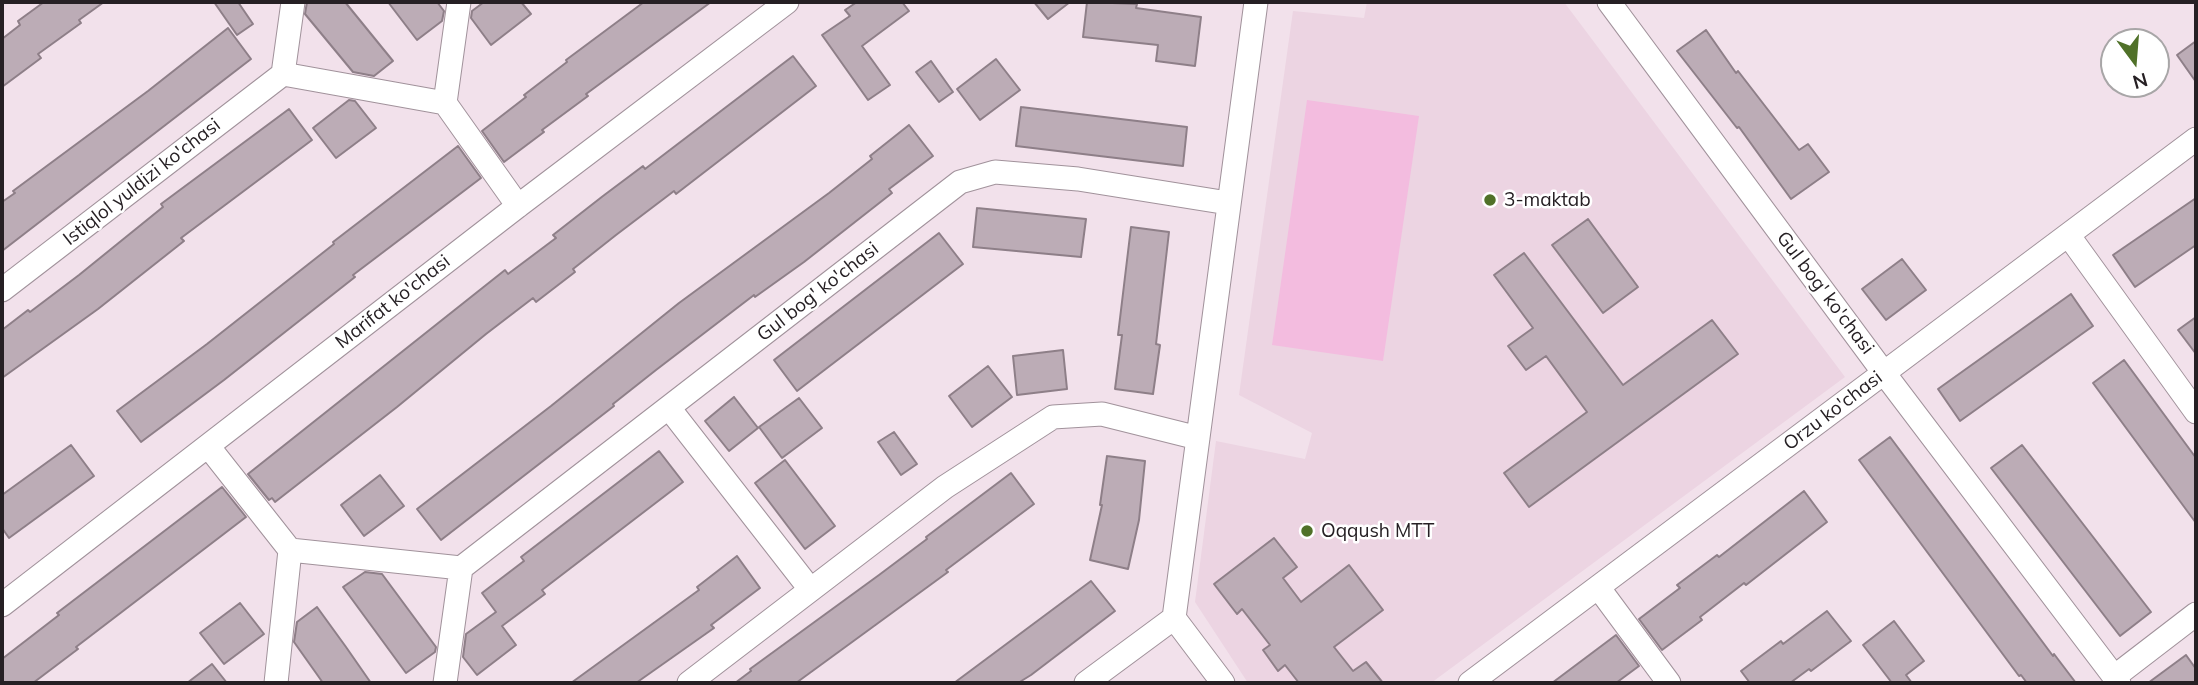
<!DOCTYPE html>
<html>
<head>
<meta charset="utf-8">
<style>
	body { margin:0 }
	#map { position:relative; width:2198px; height:685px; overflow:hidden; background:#f2e1eb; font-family:Mulish,sans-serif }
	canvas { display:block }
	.frame { position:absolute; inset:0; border:4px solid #262024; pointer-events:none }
	.north { position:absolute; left:2100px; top:28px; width:70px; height:70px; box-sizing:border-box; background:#fff; border:2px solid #a8a6a7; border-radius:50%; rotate:164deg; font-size:19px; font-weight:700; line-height:28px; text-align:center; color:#262024 }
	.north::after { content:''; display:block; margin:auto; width:24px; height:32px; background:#507129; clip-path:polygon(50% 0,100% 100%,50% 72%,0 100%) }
</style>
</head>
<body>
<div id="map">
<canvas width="2198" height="685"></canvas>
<div class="frame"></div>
<div class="north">N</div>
</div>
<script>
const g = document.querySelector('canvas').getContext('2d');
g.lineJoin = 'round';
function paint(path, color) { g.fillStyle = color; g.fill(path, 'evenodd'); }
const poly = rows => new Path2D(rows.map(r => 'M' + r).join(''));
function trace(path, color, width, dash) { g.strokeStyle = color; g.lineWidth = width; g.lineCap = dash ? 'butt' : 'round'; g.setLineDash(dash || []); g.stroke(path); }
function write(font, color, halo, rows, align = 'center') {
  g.font = font + ' Mulish,sans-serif'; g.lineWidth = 5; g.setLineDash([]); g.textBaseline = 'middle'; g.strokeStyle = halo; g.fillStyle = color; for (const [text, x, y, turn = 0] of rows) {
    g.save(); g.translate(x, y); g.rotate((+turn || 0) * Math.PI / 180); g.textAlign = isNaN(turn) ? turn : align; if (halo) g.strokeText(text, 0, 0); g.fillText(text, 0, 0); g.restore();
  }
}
paint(poly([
	[1367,2,1564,2,1845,377,1431,683,1258,683,1256,681,1248,683,1195,602,1216,441,1305,459,1312,433,1239,395,1293,11,1364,18]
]), '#ecd4e2');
paint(poly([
	[1307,100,1419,116,1383,361,1272,345]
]), '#f3bcdf');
const building = poly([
	[44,2,104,2,79,20,81,23,38,54,41,58,2,87,2,39,20,25,18,21,44,2],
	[214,2,238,2,253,24,237,35,214,2],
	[307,2,345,2,393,61,374,76,353,72,305,14,307,2],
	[388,2,437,2,444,11,442,21,417,40,388,2],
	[484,2,521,2,531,14,491,45,471,18,472,11,484,2],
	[644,2,711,2,586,94,588,96,542,130,544,132,504,162,482,131,526,97,524,95,567,62,566,60,644,2],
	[857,2,902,2,909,11,862,46,890,85,868,100,822,35,850,16,845,10,857,2],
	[1034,2,1070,2,1048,19,1034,2],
	[1087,2,1137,4,1136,8,1201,17,1195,66,1156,61,1158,45,1083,37,1087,2],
	[228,28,251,59,2,251,2,202,15,193,13,191,148,91,228,28],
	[1706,30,1736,73,1738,71,1799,150,1808,144,1829,172,1791,199,1739,127,1737,128,1677,51,1706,30],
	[2196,41,2196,82,2177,55,2196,41],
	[793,56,816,86,676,194,674,191,616,235,573,269,575,272,536,302,533,298,486,334,397,407,275,502,272,498,269,500,248,474,505,270,508,274,556,238,553,235,603,196,643,166,645,169,793,56],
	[996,59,1020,90,980,120,957,89,996,59],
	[931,61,953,92,939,102,916,72,931,61],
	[349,100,355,101,376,128,336,158,313,128,349,100],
	[1021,107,1187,127,1183,166,1016,146,1021,107],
	[289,109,312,140,181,238,184,241,98,309,2,378,2,330,28,310,30,312,79,275,163,207,161,204,289,109],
	[909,125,933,156,889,189,892,193,804,262,755,297,754,295,656,370,613,404,614,406,441,540,417,509,551,406,679,303,829,193,872,159,870,156,909,125],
	[458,146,481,178,353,275,355,277,224,380,141,442,117,411,207,344,334,244,333,242,458,146],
	[2196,198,2196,245,2135,287,2113,255,2196,198],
	[977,208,1086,219,1081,257,973,247,977,208],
	[1588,219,1638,287,1603,313,1552,245,1588,219],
	[1131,227,1169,232,1156,344,1160,345,1153,394,1115,389,1122,335,1118,335,1131,227],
	[939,233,963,264,797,391,774,360,939,233],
	[1524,253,1623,385,1712,320,1738,354,1529,507,1504,473,1587,412,1546,356,1526,370,1508,346,1533,328,1494,275,1524,253],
	[1902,259,1926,290,1886,320,1862,289,1902,259],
	[2071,294,2093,326,1960,421,1938,389,2071,294],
	[2196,317,2196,354,2178,330,2196,317],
	[1063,350,1067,389,1017,395,1013,356,1063,350],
	[2124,360,2196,458,2196,523,2093,383,2124,360],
	[988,366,1012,397,972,427,949,396,988,366],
	[734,397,758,428,729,451,705,421,734,397],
	[799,398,822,428,782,458,759,427,799,398],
	[894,432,917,464,901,475,878,442,894,432],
	[1890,437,2053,656,2054,654,2076,683,2027,683,2021,675,2019,676,1859,460,1890,437],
	[71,445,94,476,9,538,2,528,2,495,71,445],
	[2022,445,2151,612,2120,636,1991,468,2022,445],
	[659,451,683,482,542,590,545,594,502,626,516,645,477,675,463,657,466,634,496,612,482,593,524,561,521,557,659,451],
	[1107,456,1145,461,1139,520,1128,569,1090,560,1102,505,1100,505,1107,456],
	[785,460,835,526,805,549,755,483,785,460],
	[1011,473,1034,504,946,570,948,572,796,683,735,683,751,671,750,669,879,575,927,539,926,537,1011,473],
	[380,475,404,506,364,536,341,505,380,475],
	[222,487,246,517,76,647,78,649,33,683,2,683,2,659,59,615,57,613,222,487],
	[1804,491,1827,522,1746,585,1744,583,1700,617,1702,620,1662,650,1639,619,1680,588,1677,585,1717,555,1719,557,1804,491],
	[1274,538,1297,567,1283,578,1301,602,1349,565,1383,610,1334,647,1353,671,1366,662,1383,683,1299,683,1285,665,1278,671,1263,650,1270,645,1242,609,1237,614,1214,584,1274,538],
	[737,556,760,588,711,625,714,628,636,683,571,683,699,590,697,587,737,556],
	[365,572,382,574,436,647,435,652,406,673,343,587,365,572],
	[1091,581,1115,611,1031,675,1018,683,954,683,1091,581],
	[240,603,264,634,224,664,200,633,240,603],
	[317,607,346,647,371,683,323,683,316,673,294,642,297,622,317,607],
	[1827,611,1851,641,1811,671,1809,669,1790,683,1750,683,1741,671,1781,641,1783,644,1827,611],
	[1894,621,1924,661,1906,675,1912,683,1892,683,1863,645,1894,621],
	[1616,635,1639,666,1616,683,1552,683,1616,635],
	[2186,655,2196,669,2196,683,2148,683,2186,655],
	[212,664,227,683,187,683,212,664]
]);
paint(building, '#bcacb6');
trace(building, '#8e7f88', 2);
const minor = poly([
	[459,2,445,103,518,206],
	[1609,2,1884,373,2119,683],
	[283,74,445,103],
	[283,74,293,2],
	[2069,236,2196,412],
	[2,290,283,74],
	[669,408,810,589],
	[208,446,290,550,461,568],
	[461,568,960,182,995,172,1078,179,1228,203],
	[1598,587,1669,683],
	[2,605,518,206,787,2],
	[2114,677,2196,614],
	[276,683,290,550],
	[445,683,461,568],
	[689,683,945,487,1053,417,1102,414,1198,438],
	[1086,683,1174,618],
	[1223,683,1174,618,1256,2],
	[1470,683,2196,139]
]);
trace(minor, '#a1929b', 25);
trace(minor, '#fff', 23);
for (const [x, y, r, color] of [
	[1490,200,7,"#507129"],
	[1307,531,7,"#507129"]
]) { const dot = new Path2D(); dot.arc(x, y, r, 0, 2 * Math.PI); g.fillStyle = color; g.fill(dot); trace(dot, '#fff', 2.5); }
write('19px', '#262024', '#fff', [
	["Istiqlol yuldizi ko'chasi",142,182,-38],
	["Gul bog' ko'chasi",818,292,-38],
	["Gul bog' ko'chasi",1825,293,53],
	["Marifat ko'chasi",393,302,-38],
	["Orzu ko'chasi",1833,411,-37]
]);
write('19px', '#262024', '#fff', [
	["3-maktab",1504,200],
	["Oqqush MTT",1321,531]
], 'left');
</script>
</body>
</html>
